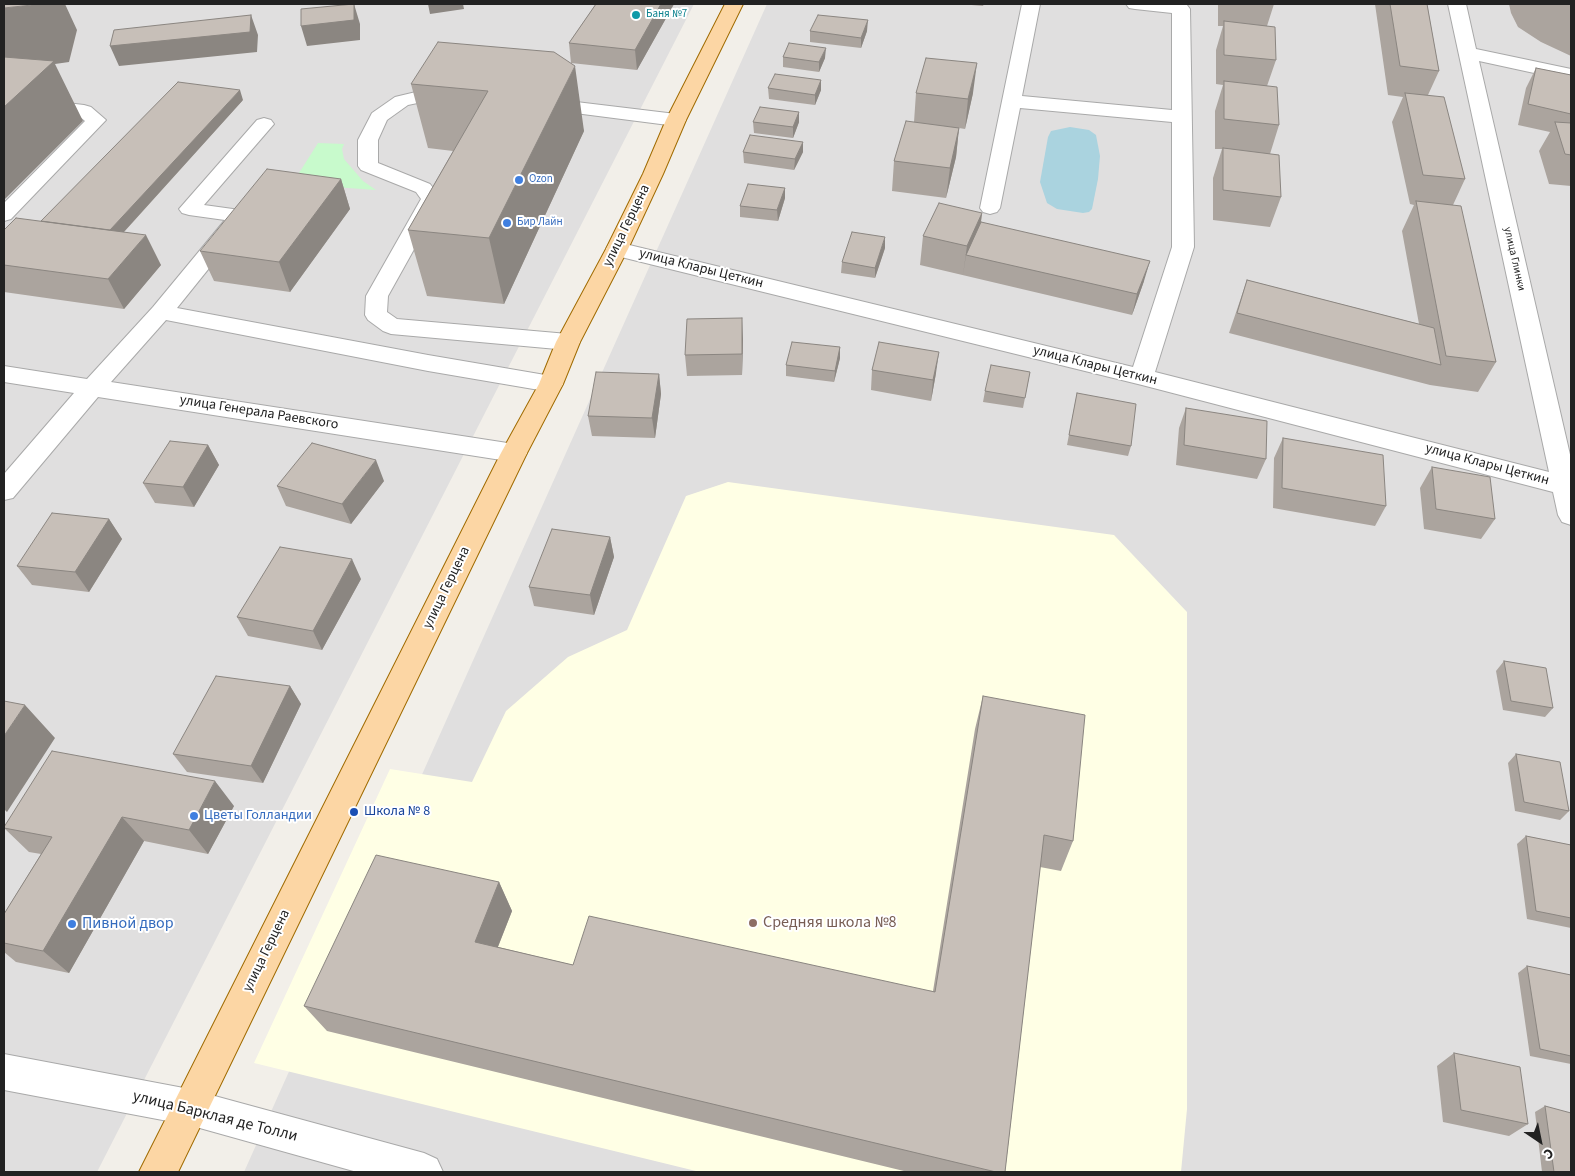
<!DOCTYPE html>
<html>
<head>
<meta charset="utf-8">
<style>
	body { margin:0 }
	#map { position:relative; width:1575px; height:1176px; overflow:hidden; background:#f2efe9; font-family:"Source Sans 3",sans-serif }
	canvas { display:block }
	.frame { position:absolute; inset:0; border:5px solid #222; pointer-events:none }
	.north { position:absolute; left:1515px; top:1116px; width:50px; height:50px; -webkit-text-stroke:4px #fff; paint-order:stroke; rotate:146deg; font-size:14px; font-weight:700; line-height:20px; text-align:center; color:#222 }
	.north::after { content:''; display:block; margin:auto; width:18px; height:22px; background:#222; clip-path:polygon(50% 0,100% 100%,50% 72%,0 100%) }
</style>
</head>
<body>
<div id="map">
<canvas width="1575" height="1176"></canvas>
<div class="frame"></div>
<div class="north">С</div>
</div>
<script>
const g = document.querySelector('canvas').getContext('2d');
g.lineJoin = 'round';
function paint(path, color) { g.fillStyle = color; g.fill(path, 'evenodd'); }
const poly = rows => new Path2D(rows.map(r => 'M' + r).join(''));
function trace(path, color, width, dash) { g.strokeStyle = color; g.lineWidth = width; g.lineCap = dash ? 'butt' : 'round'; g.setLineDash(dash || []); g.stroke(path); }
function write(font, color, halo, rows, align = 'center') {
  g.font = font + ' "Source Sans 3",sans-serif'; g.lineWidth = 4; g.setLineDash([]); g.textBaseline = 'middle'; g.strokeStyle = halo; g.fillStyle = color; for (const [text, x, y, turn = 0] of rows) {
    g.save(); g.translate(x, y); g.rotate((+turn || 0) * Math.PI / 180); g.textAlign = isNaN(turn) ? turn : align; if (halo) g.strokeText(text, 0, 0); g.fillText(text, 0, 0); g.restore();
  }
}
paint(poly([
	[4,4,694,4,97,1172,4,1172],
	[767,4,1571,4,1571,1172,244,1172]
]), '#e0dfdf');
paint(poly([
	[728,482,1114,535,1187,612,1187,1109,1181,1172,700,1172,254,1063,390,769,472,782,506,711,568,657,627,630,686,496]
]), '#ffffe5');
paint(poly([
	[318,143,344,144,342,149,344,159,363,181,376,190,292,184]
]), '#c8facc');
paint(poly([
	[1070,127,1089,130,1096,135,1100,156,1098,179,1092,209,1089,212,1083,213,1057,209,1047,203,1040,182,1048,137,1051,131]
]), '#aad3df');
const minor = poly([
	[1022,4,1040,4,1022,96,1172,110,1172,13,1135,9,1129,8,1126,4,1181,4,1187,5,1190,9,1194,247,1155,372,1549,472,1448,4,1466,4,1476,49,1571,69,1571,81,1479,61,1571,459,1571,525,1562,522,1558,515,1553,492,1142,385,617,256,609,254,606,249,609,244,617,242,1133,367,1172,247,1172,122,1020,108,1000,208,997,212,990,214,983,212,980,208,1022,4],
	[441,86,458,89,460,93,458,97,451,99,441,98,408,105,387,120,378,140,378,163,430,184,442,199,388,296,387,312,397,319,568,334,576,337,580,342,576,347,568,350,391,334,383,331,368,320,365,315,366,296,421,199,416,192,361,170,358,166,358,140,372,113,395,97,441,86],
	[543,98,676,114,683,116,686,120,683,124,676,126,536,108,533,104,536,100,543,98],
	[4,99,32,99,84,105,91,107,106,120,11,219,4,221,4,203,85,121,79,116,32,111,4,111,4,99],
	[264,118,271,120,274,124,204,205,240,210,247,212,251,216,177,308,428,355,551,376,559,378,563,384,559,390,551,392,428,371,166,320,111,382,514,444,523,447,527,453,523,459,514,462,98,397,13,498,4,500,4,474,74,393,4,382,4,366,87,379,153,307,225,220,189,215,182,213,179,209,257,120,264,118],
	[4,1054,189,1089,424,1153,437,1159,443,1172,357,1172,189,1125,4,1090,4,1054]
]);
const major = poly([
	[725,4,743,4,686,120,663,174,628,249,580,342,563,384,527,453,178,1172,139,1172,501,453,539,384,556,342,606,249,643,174,666,120,725,4]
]);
trace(minor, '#a9a9a9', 2);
trace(major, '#a06b00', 2);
paint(minor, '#fff');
paint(major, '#fcd6a4');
paint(poly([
	[596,4,674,4,637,70,571,63,569,43],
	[960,4,984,4,983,6],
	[1218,4,1274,4,1267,26,1276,60,1267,86,1279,125,1270,154,1281,197,1270,227,1213,220,1213,178,1222,149,1215,149,1215,111,1223,85,1216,84,1216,50,1223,26,1218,26],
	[1375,4,1427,4,1439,71,1428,95,1465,179,1453,205,1496,362,1478,392,1430,385,1229,333,1247,280,1419,324,1402,231,1414,205,1410,204,1392,122,1403,97,1388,95],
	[1509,4,1571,4,1571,56,1541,42,1518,27,1511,13],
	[810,31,867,31,861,48,810,42],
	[554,52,584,131,504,304,427,296,408,230,453,151,428,148,411,84],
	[783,57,825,58,819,72,783,67],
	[1536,68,1571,75,1571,186,1549,184,1539,151,1550,132,1518,125,1526,88],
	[821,80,821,90,815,105,769,99,768,88],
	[916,93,973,93,965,129,959,128,956,157,946,198,892,191,894,161,914,122],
	[243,100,124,232,161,265,124,309,4,292,4,230,41,221],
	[799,112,799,122,793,138,754,133,753,122],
	[743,152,803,152,794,170,744,163],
	[341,179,350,209,290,292,214,281,200,251],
	[785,188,785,198,778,221,740,217,740,206],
	[982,213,981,222,1144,281,1132,315,920,265,923,236],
	[885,248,875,278,841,273,842,262],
	[743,339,742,375,687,376,685,355],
	[840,347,840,358,834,382,786,376,786,365],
	[872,370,936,373,931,401,871,390],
	[1030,372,1023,408,983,402,985,391],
	[659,374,661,394,655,438,592,436,588,416],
	[1077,393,1131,446,1128,456,1067,445],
	[1186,408,1266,459,1257,479,1176,465,1179,428],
	[1283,438,1386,506,1375,526,1273,508,1274,458],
	[208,445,219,465,194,507,155,503,143,483],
	[1432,467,1495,519,1481,539,1424,529,1420,488],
	[384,481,351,524,286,506,277,486],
	[109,519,122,539,89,592,32,585,17,566],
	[610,537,614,557,594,615,534,606,529,587],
	[361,579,322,650,248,636,237,617],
	[1504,661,1553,708,1545,717,1503,710,1496,671],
	[290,686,301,704,263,783,187,772,173,754],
	[983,696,1073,841,1061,871,1040,867,1005,1172,908,1172,327,1031,304,1006,499,882,512,911,498,947,573,965,933,991,975,729],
	[1516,754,1569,811,1560,820,1515,811,1508,763],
	[234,806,208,854,144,841,69,973,16,962,4,952,4,914,41,854,29,852,4,828,4,827],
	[1526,836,1571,845,1571,928,1527,919,1517,844],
	[1527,966,1571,975,1571,1064,1530,1056,1518,973],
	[1454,1053,1528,1124,1509,1136,1443,1122,1437,1066],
	[1545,1106,1571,1172,1542,1172,1535,1112]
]), '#aba49e');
paint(poly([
	[41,4,65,4,77,30,69,62,55,64,83,121,4,200,4,8],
	[354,4,360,24,360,40,307,46,301,26],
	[428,4,463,4,464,9,430,14],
	[661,4,674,4,637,70,635,50],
	[251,15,258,35,257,52,119,66,110,46],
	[868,20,867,31,861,48,861,38],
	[826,48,825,58,819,72,819,62],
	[977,63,973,93,965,129,968,99],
	[575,66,584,131,504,304,489,238],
	[821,80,821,90,815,105,815,95],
	[240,90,243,100,102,256,96,245],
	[799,112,799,122,793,138,793,127],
	[959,128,956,157,946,198,950,168],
	[803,142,803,152,794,170,795,159],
	[341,179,350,209,290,292,279,262],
	[785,188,785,198,778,221,777,210],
	[982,213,978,243,966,255,963,275,967,246],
	[146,235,161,265,124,309,108,279],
	[885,237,885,248,875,278,875,268],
	[1150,261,1144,281,1132,315,1137,294],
	[742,318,743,339,742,375],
	[840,347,840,358,834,382,835,371],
	[939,352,936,373,931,401,933,380],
	[659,374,661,394,655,438,652,418],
	[208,445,219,465,194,507,183,487],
	[376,460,384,481,351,524,342,504],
	[109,519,122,539,89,592,75,572],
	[610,537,614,557,594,615,590,595],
	[352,559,361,579,322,650,313,631],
	[290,686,301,704,263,783,251,766],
	[25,705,55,738,7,812,4,809,4,736],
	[215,781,234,806,208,854,189,830],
	[122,817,144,841,69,973,43,951],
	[499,882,512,911,489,969,475,942]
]), '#8b8681');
const building = poly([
	[4,4,41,4,4,8,4,4],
	[354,4,354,20,301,26,301,9,354,4],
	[596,4,661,4,635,50,569,43,596,4],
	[1390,4,1427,4,1439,71,1400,66,1390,4],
	[251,15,250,32,110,46,114,30,251,15],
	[818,15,868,20,861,38,810,31,818,15],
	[1224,21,1275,27,1276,60,1224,55,1224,21],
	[438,42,554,52,575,66,489,238,408,230,488,91,411,84,438,42],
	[789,43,826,48,819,62,783,57,789,43],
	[4,57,54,61,4,107,4,57],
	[926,58,977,63,968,99,916,93,926,58],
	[1536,68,1571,75,1571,114,1528,104,1536,68],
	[775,74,821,80,815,95,768,88,775,74],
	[1224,81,1277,87,1279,125,1224,119,1224,81],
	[178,82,240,90,110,230,41,221,178,82],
	[1405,93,1444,97,1465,179,1423,175,1405,93],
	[760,107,799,112,793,127,753,122,760,107],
	[906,121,959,128,950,168,894,161,906,121],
	[1555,122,1571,123,1571,155,1565,154,1555,122],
	[750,135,803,142,795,159,743,152,750,135],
	[1223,148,1279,155,1281,197,1223,190,1223,148],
	[267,169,341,179,279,262,200,251,267,169],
	[748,184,785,188,777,210,740,206,748,184],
	[1416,201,1461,206,1496,362,1446,356,1416,201],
	[939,203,982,213,967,246,923,236,939,203],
	[16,218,146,235,108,279,4,265,4,230,16,218],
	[981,222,1150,261,1137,294,966,255,981,222],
	[852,232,885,237,875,268,842,262,852,232],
	[1247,280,1434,328,1441,365,1237,313,1247,280],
	[742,318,742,354,685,355,687,319,742,318],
	[792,342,840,347,835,371,786,365,792,342],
	[879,342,939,352,933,380,872,370,879,342],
	[991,365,1030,372,1025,398,985,391,991,365],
	[596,372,659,374,652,418,588,416,596,372],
	[1077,393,1136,404,1131,446,1069,435,1077,393],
	[1186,408,1267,421,1266,459,1184,445,1186,408],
	[1283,438,1383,455,1386,506,1282,488,1283,438],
	[170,441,208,445,183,487,143,483,170,441],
	[312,443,376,460,342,504,277,486,312,443],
	[1432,467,1490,477,1495,519,1436,509,1432,467],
	[52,513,109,519,75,572,17,566,52,513],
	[552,529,610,537,590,595,529,587,552,529],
	[280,547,352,559,313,631,237,617,280,547],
	[1504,661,1546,668,1553,708,1511,701,1504,661],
	[216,676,290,686,251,766,173,754,216,676],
	[983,696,1085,715,1073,841,1044,835,1005,1172,996,1172,304,1006,376,855,499,882,475,942,573,965,589,916,935,992,983,696],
	[4,701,25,705,4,736,4,701],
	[52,751,215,781,189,830,122,817,43,951,4,943,4,914,52,837,4,828,4,827,52,751],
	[1516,754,1560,762,1569,811,1524,802,1516,754],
	[1526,836,1571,845,1571,918,1536,911,1526,836],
	[1527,966,1571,975,1571,1056,1540,1049,1527,966],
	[1454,1053,1520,1067,1528,1124,1461,1110,1454,1053],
	[1545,1106,1571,1113,1571,1172,1554,1172,1545,1106]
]);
paint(building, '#c7bfb8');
trace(building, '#8b8681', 1);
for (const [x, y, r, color] of [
	[636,15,5,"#0f9aa8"],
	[519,180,5,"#3f7fe0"],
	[507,223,5,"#3f7fe0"],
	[354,812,5,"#1a4fb4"],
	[194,816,5,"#3f7fe0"],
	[753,923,5,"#8d6e63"],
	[72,924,5,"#3f7fe0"]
]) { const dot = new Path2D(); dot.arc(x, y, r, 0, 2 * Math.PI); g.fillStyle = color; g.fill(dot); trace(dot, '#fff', 2); }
write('11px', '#0d838f', '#fff', [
	["Баня №7",646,15]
], 'left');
write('11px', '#366cbe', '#fff', [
	["Ozon",529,180],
	["Бир Лайн",517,223]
], 'left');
write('11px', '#222', '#fff', [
	["улица Глинки",1514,259,77]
]);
write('14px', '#222', '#fff', [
	["улица Герцена",627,226,-64],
	["улица Клары Цеткин",701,269,14],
	["улица Клары Цеткин",1095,366,14],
	["улица Генерала Раевского",259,413,9],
	["улица Клары Цеткин",1487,465,15],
	["улица Герцена",447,588,-64],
	["улица Герцена",267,951,-64]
]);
write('14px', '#164399', '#fff', [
	["Школа № 8",364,812]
], 'left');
write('14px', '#366cbe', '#fff', [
	["Цветы Голландии",204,816]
], 'left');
write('16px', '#785e54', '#fff', [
	["Средняя школа №8",763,923]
], 'left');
write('16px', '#366cbe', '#fff', [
	["Пивной двор",82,924]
], 'left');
write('16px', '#222', '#fff', [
	["улица Барклая де Толли",215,1117,14]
]);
</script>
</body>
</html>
